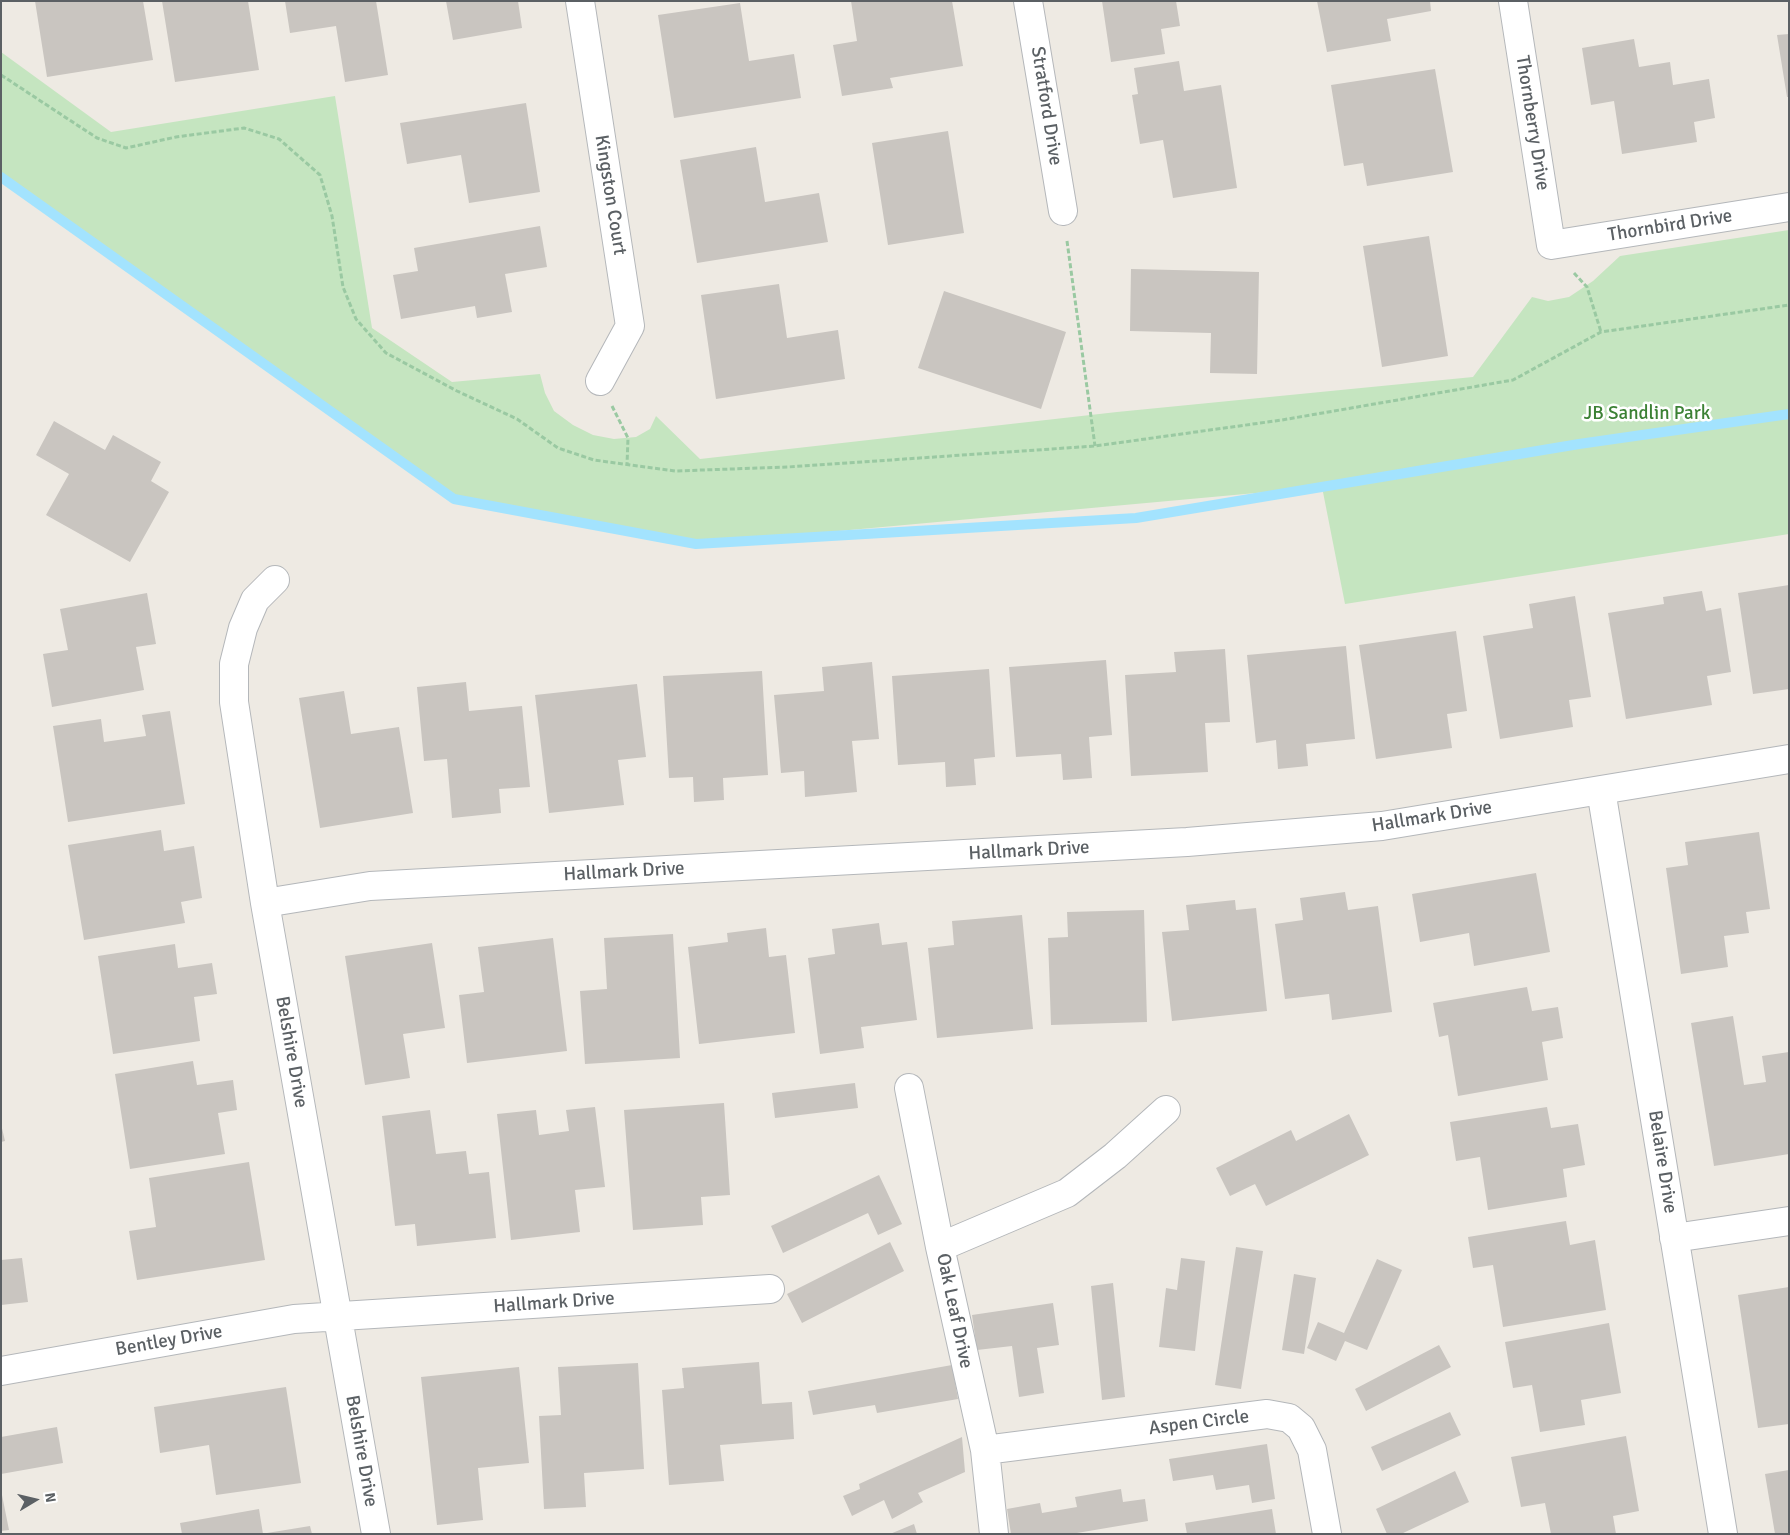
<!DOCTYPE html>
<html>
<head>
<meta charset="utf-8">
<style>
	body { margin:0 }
	#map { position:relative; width:1790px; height:1535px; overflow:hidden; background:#eeeae3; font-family:Signika,sans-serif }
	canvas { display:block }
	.frame { position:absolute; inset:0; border:2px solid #5b6064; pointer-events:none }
	.north { position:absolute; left:10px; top:1475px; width:50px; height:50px; -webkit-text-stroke:4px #fff; paint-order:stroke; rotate:81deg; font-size:14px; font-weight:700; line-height:20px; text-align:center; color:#5b6064 }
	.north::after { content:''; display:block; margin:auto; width:18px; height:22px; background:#5b6064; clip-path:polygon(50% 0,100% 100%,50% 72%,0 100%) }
</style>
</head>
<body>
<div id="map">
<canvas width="1790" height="1535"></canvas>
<div class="frame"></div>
<div class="north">N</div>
</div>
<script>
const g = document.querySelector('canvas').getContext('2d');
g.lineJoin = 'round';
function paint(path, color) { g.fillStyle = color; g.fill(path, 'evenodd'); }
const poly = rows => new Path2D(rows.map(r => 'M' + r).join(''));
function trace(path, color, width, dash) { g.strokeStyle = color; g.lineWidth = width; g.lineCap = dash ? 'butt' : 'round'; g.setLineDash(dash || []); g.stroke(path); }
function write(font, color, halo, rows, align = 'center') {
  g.font = font + ' Signika,sans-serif'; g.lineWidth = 5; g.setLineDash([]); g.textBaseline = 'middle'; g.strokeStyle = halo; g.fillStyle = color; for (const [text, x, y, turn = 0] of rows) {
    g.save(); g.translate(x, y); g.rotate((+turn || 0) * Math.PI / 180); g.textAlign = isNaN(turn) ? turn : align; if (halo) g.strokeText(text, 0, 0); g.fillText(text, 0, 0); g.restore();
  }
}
paint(poly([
	[1,52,111,132,335,96,372,328,452,382,540,374,545,393,554,411,573,425,593,435,614,439,636,437,650,429,656,416,700,459,1117,412,1473,377,1532,297,1548,301,1569,297,1593,281,1620,256,1789,230,1789,534,1345,604,1322,487,696,544,454,499,1,177]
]), '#c5e5c0');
trace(poly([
	[1,177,454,499,696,544,1136,518,1579,444,1789,414]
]), '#a3e3fe', 10);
paint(poly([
	[35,1,143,1,153,60,47,77],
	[162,1,248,1,259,70,175,82],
	[285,1,376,1,388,75,345,82,336,26,290,33],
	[446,1,518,1,522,28,453,40],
	[851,1,952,1,963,66,890,78,893,88,842,96,833,45,857,41],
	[1102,1,1176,1,1180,26,1161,29,1165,54,1111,62],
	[1317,1,1430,1,1431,11,1387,19,1391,41,1327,52],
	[740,3,749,61,794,54,801,98,674,118,658,15],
	[1789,34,1789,97,1787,97,1777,35],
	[1634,39,1639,67,1670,62,1673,85,1709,79,1715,118,1694,122,1697,142,1622,154,1614,101,1591,105,1582,48],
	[1179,61,1184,91,1221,85,1237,188,1173,198,1163,140,1140,144,1132,95,1138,94,1134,68],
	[1435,69,1453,172,1367,186,1363,163,1344,166,1331,85],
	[526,103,540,192,469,203,461,155,407,164,400,123],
	[948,131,964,233,888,245,872,143],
	[756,147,765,202,819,193,828,242,697,263,680,160],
	[540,226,547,267,505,274,512,312,477,318,475,306,401,319,393,275,418,271,414,248],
	[1429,236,1448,356,1382,367,1363,246],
	[1131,269,1259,272,1257,374,1210,373,1211,333,1130,331],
	[779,284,787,338,838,330,845,379,716,399,701,295],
	[944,291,1066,332,1041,409,918,368],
	[54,421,105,450,113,435,161,462,151,481,169,492,130,562,46,515,69,474,36,455],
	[1789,585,1789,689,1753,694,1738,593],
	[1702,591,1706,611,1721,608,1731,672,1707,676,1712,705,1626,719,1608,613,1664,604,1663,597],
	[147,593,156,644,136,647,144,690,52,707,43,654,68,650,60,609],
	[1575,596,1591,697,1569,700,1573,727,1500,739,1483,636,1533,628,1529,604],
	[1456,631,1467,711,1447,714,1452,748,1376,759,1359,645],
	[1346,646,1355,739,1306,744,1308,766,1278,769,1276,740,1256,743,1247,655],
	[1225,649,1230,722,1205,723,1208,772,1131,776,1125,675,1176,672,1174,652],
	[1106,660,1112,735,1089,737,1092,778,1063,780,1061,754,1016,757,1009,667],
	[872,662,879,739,852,741,857,792,805,797,804,771,781,773,774,695,824,691,822,667],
	[989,669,995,757,974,759,976,785,946,787,945,762,898,765,892,676],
	[762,671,768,775,723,778,724,800,694,802,693,777,669,778,663,676],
	[466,682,469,711,522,706,530,787,499,789,501,813,452,818,447,759,424,761,417,687],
	[637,684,646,757,618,760,624,805,549,813,535,695],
	[344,691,351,734,399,727,413,813,320,828,299,698],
	[170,711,185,804,68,822,53,726,101,719,104,742,146,736,142,715],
	[161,830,164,851,194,846,202,898,181,902,185,923,84,940,68,845],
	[1759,832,1770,909,1746,912,1749,933,1724,936,1728,967,1681,974,1666,868,1688,865,1685,842],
	[1536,873,1550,952,1474,966,1469,933,1420,942,1412,894],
	[1345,892,1348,910,1378,906,1392,1012,1332,1020,1329,994,1285,999,1275,924,1303,920,1300,898],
	[1235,900,1236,910,1256,908,1267,1011,1172,1021,1162,932,1189,930,1186,905],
	[1144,910,1147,1022,1051,1025,1048,938,1068,937,1067,912],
	[1022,915,1033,1029,937,1038,928,948,954,945,952,921],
	[879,923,882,945,907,942,917,1020,861,1027,864,1048,820,1054,808,958,835,954,832,929],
	[766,928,769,957,786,955,795,1033,699,1044,688,947,728,942,727,933],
	[673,934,680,1058,585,1064,580,991,607,989,604,938],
	[553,938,567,1051,467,1063,459,995,484,992,478,947],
	[432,943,445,1028,403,1034,410,1078,365,1085,345,956],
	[175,944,178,968,212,963,217,994,194,997,200,1041,113,1054,98,956],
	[1527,987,1532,1011,1558,1007,1563,1038,1542,1042,1548,1080,1458,1096,1448,1035,1439,1037,1433,1003],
	[1733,1016,1744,1085,1766,1082,1762,1056,1789,1052,1789,1154,1714,1166,1691,1023],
	[193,1061,197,1085,233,1080,237,1110,218,1113,225,1154,130,1169,115,1074],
	[855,1083,858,1108,775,1118,772,1093],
	[724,1103,730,1195,701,1197,703,1225,633,1230,624,1110],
	[595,1107,605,1187,575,1190,580,1232,511,1240,497,1114,536,1110,539,1135,569,1131,566,1110],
	[1547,1107,1551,1128,1578,1124,1585,1165,1563,1169,1567,1197,1488,1210,1480,1157,1456,1161,1450,1122],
	[430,1110,436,1154,466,1151,469,1174,489,1172,496,1238,417,1246,415,1224,395,1226,382,1116],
	[1349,1114,1369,1155,1266,1206,1255,1184,1230,1196,1216,1168,1291,1130,1296,1141],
	[1,1124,5,1141,1,1142],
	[249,1162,265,1260,137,1280,129,1231,156,1227,149,1178],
	[879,1175,902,1224,878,1235,868,1213,783,1253,771,1226],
	[1566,1221,1570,1245,1595,1240,1606,1310,1503,1327,1493,1265,1473,1268,1468,1237],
	[890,1242,904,1271,802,1323,787,1294],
	[1236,1247,1263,1251,1241,1389,1215,1385],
	[22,1258,28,1302,1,1305,1,1260],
	[1181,1258,1205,1261,1195,1351,1159,1347,1166,1288,1177,1290],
	[1377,1259,1402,1270,1367,1350,1345,1341,1336,1361,1307,1348,1318,1322,1344,1333],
	[1294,1274,1316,1278,1304,1354,1282,1350],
	[1113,1283,1125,1397,1102,1400,1091,1286],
	[1789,1287,1789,1424,1758,1428,1738,1295],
	[1053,1303,1059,1345,1037,1348,1044,1393,1019,1397,1012,1346,977,1350,972,1315],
	[1609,1323,1621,1393,1581,1400,1585,1425,1540,1432,1532,1385,1513,1388,1505,1342],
	[1439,1345,1451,1367,1366,1411,1355,1389],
	[759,1362,762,1404,792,1402,794,1439,720,1445,724,1481,669,1485,662,1390,684,1388,682,1368],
	[638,1363,644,1469,584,1473,586,1507,544,1509,539,1416,561,1415,558,1367],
	[952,1365,958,1399,877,1413,875,1405,813,1415,808,1391],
	[519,1367,529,1463,478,1468,483,1520,437,1525,421,1377],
	[286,1387,301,1483,216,1495,209,1445,160,1453,154,1407],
	[1450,1412,1461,1435,1382,1471,1371,1447],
	[57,1427,63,1463,1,1474,1,1437],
	[1626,1436,1639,1511,1613,1516,1616,1534,1551,1534,1545,1503,1521,1507,1511,1457],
	[962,1437,965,1472,918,1493,923,1502,892,1519,884,1500,852,1516,843,1496,860,1489,859,1484],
	[1267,1444,1275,1499,1252,1503,1249,1485,1216,1490,1213,1475,1173,1481,1169,1459],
	[1789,1470,1789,1534,1775,1534,1765,1474],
	[1455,1471,1469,1502,1401,1534,1387,1534,1376,1509],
	[1121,1489,1123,1502,1145,1499,1148,1521,1071,1534,1011,1534,1007,1509,1040,1503,1042,1513,1077,1507,1075,1497],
	[1,1490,9,1530,1,1531],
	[259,1509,263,1534,182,1534,180,1523],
	[1272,1509,1276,1534,1187,1534,1185,1523],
	[914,1524,917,1534,890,1534],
	[310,1526,312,1534,267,1534,267,1533]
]), '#c9c5c0');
const minor = poly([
	[580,1,630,326,600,381],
	[1028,1,1063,211],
	[1513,1,1551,245,1789,207],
	[275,580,255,600,243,628,234,664,234,702,265,903,376,1534],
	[1601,790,1723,1534],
	[265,903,370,886,1187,842,1382,826,1789,759],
	[909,1088,940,1247,985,1450,994,1534],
	[1674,1238,1789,1221],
	[940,1247,1067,1193,1115,1156,1166,1110],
	[1,1371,294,1319,770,1289],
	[985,1450,1267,1414,1289,1418,1301,1428,1312,1450,1327,1534]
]);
trace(minor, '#b4b7ba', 30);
trace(poly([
	[1,75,97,138,126,148,176,137,244,128,279,139,320,175,332,216,343,287,356,319,386,353,457,391,517,419,558,448,594,460,675,471,788,467,1095,446,1282,420,1513,380,1601,332,1789,305],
	[1067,241,1095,446],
	[1574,273,1587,287,1601,332],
	[612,406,628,438,627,465]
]), '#9ac9a2', 3, [5, 2.5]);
trace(minor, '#fff', 28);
write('19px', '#5b6064', '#fff', [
	["Stratford Drive",1046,106,81],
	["Thornberry Drive",1532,123,81],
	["Kingston Court",610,195,81],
	["Thornbird Drive",1670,226,-9],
	["Hallmark Drive",1432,817,-9],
	["Hallmark Drive",1029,851,-3],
	["Hallmark Drive",624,872,-3],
	["Belshire Drive",291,1052,80],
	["Belaire Drive",1662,1162,81],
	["Hallmark Drive",554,1303,-4],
	["Oak Leaf Drive",954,1311,78],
	["Bentley Drive",169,1341,-10],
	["Aspen Circle",1199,1423,-7],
	["Belshire Drive",361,1451,80]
]);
write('19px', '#3c8135', '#fff', [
	["JB Sandlin Park",1647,414]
]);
</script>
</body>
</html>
